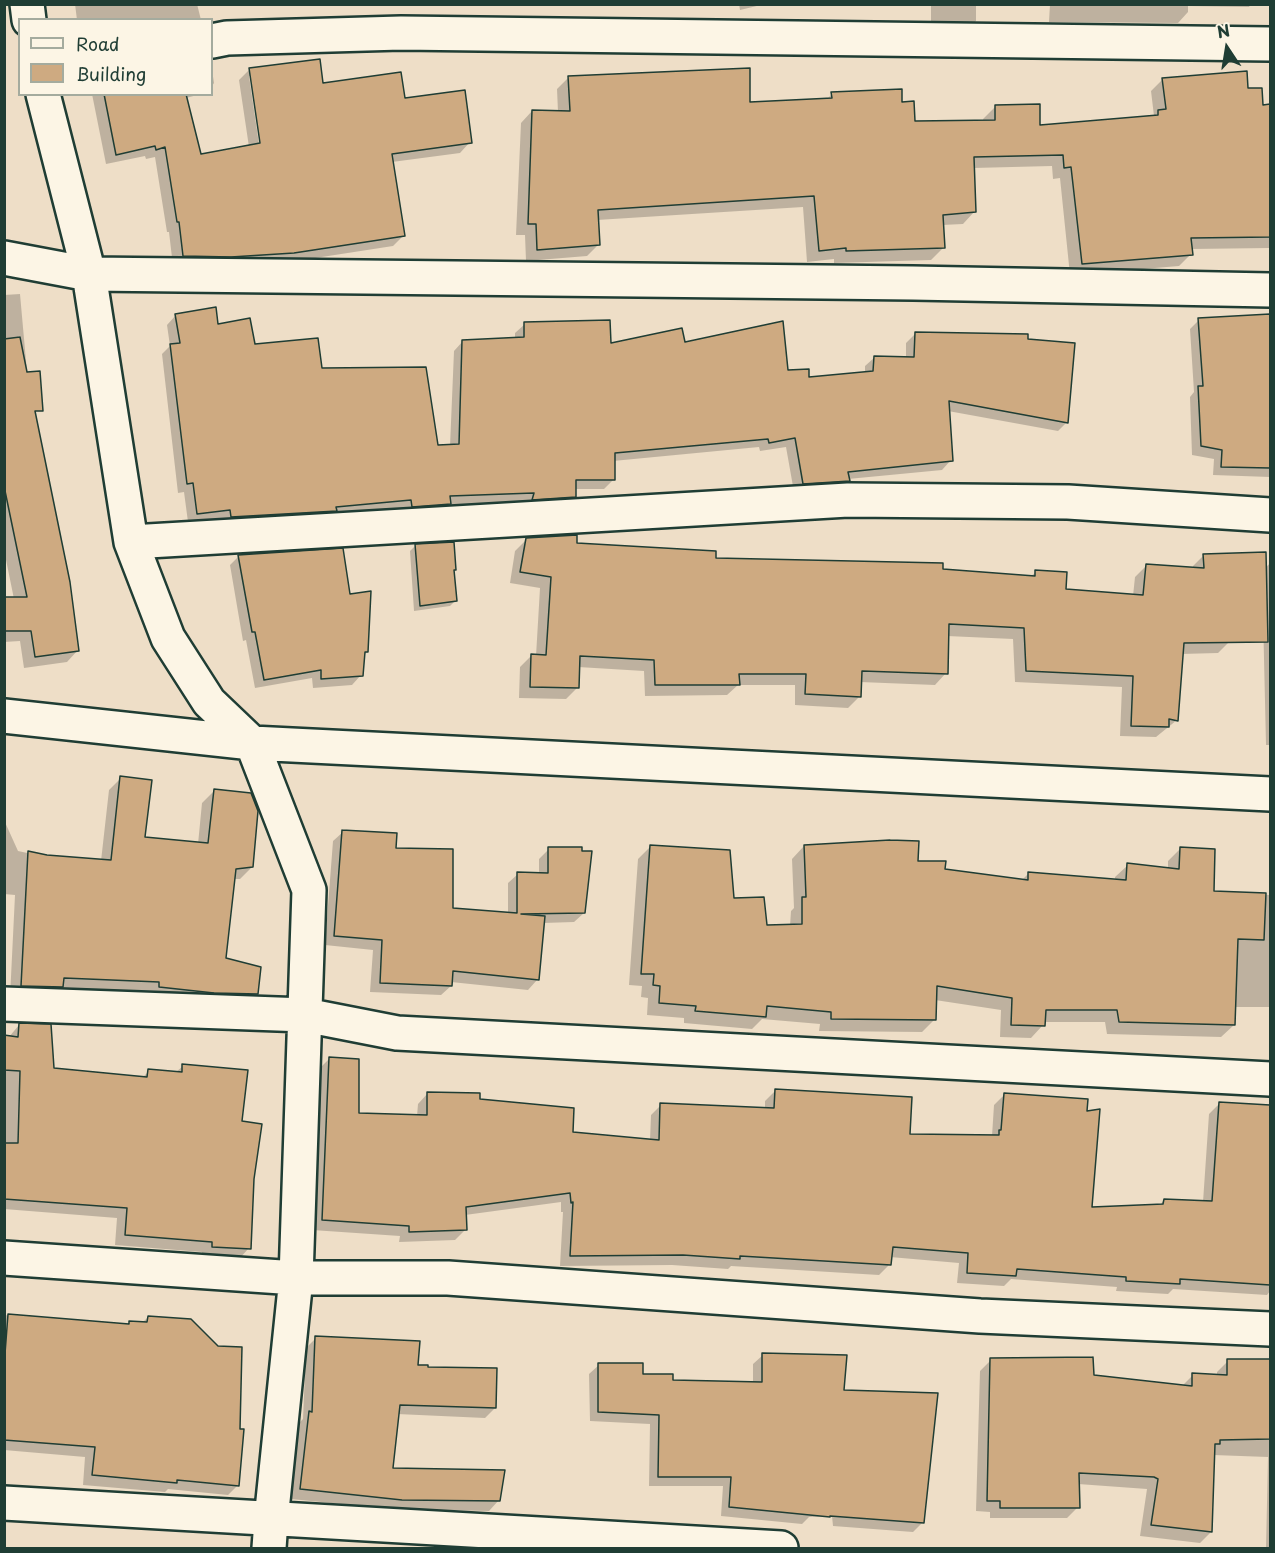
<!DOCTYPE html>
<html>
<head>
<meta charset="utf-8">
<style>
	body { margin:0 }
	#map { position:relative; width:1275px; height:1553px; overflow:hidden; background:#eedec7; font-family:"Playpen Sans",sans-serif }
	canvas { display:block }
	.frame { position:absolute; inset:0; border:6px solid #1f3d34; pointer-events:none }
	.legend { position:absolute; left:18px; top:18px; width:195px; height:78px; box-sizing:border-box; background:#fcf5e5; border:2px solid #a4ab9e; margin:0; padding:8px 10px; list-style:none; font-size:18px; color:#1f3d34 }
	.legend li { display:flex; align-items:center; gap:12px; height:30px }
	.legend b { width:30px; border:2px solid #a4ab9e }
	.north { position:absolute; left:1197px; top:18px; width:60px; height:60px; -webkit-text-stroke:4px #fcf5e5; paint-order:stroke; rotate:348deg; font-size:16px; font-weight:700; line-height:24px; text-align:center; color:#1f3d34 }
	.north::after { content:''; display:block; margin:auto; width:21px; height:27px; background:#1f3d34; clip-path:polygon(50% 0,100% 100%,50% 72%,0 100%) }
</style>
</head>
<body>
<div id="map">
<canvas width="1275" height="1553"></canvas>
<div class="frame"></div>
<ul class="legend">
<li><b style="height:8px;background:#fcf5e5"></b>Road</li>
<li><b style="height:16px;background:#ceaa81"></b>Building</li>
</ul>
<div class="north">N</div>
</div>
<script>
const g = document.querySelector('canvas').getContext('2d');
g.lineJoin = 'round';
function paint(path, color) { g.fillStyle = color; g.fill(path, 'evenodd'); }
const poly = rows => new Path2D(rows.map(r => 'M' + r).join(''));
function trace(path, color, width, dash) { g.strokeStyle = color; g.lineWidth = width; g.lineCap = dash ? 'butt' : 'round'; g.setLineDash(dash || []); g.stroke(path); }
paint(poly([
	[75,4,197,4,201,20,77,20],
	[739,4,792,4,761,5,740,10],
	[931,4,976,4,976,21,966,31,931,31],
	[1050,4,1251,4,1249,7,1188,6,1188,12,1178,23,1049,22],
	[250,69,403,100,470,142,460,153,392,162,404,235,393,246,283,263,173,266,169,232,167,232,155,157,146,159,145,156,106,164,92,94,201,94,186,98,200,156,249,147,239,80],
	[249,76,252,76,263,151,260,151],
	[212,70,214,83,212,86],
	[569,77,748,104,826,100,832,94,901,103,914,123,984,122,983,119,995,107,1039,126,1154,116,1151,91,1163,79,1246,90,1261,106,1270,106,1270,248,1191,249,1191,254,1179,266,1070,275,1060,178,1053,179,1052,166,973,168,974,212,963,224,942,225,943,248,931,260,834,263,834,259,807,262,803,207,597,220,599,244,587,256,526,261,525,235,516,235,521,123,532,111,558,112,557,89],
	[20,294,27,372,4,384,4,295],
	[176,315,216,325,254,346,321,370,437,447,450,446,454,351,463,341,515,339,515,333,525,324,609,345,684,344,808,378,865,373,865,366,875,357,906,358,906,343,915,334,1027,341,1067,422,1058,431,948,411,951,460,942,470,848,479,839,490,794,492,786,447,760,451,759,447,613,461,613,480,604,489,575,489,575,497,566,506,524,508,525,502,449,505,440,513,403,515,402,509,223,526,221,518,188,522,184,492,178,493,162,354,170,346,167,325],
	[1270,316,1270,477,1213,475,1214,459,1192,455,1190,397,1194,392,1190,329,1199,320],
	[4,430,78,650,67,662,24,668,20,641,4,642,4,599,14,599,4,550],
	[527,539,715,559,942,571,1030,577,1036,572,1064,591,1133,596,1135,577,1146,566,1193,569,1193,566,1204,555,1229,642,1218,653,1181,654,1177,720,1156,737,1120,736,1122,687,1015,682,1013,639,947,636,946,673,935,685,860,682,859,697,848,708,795,705,795,685,738,685,727,695,645,696,644,671,578,667,577,688,566,699,519,698,520,667,532,655,536,656,540,588,510,583,515,551],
	[415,546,455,569,452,572,455,601,450,606,414,611,410,551],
	[239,556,349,595,367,652,363,656,361,675,352,685,313,688,312,678,255,688,246,640,243,641,230,565],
	[1270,563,1270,745,1266,745,1262,572],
	[121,778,143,838,198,844,202,803,214,791,252,867,240,879,233,879,224,959,256,994,244,1006,148,994,59,989,50,999,10,997,15,895,4,894,4,820,18,851,46,857,101,861,109,790],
	[343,832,394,850,451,909,508,914,508,883,518,874,539,874,539,859,549,849,584,913,574,922,543,923,537,980,528,990,451,982,451,986,441,995,370,992,373,950,325,945,333,841],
	[651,846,732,899,765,927,790,926,791,911,794,908,792,859,804,846,916,862,944,870,1021,881,1029,873,1115,880,1115,877,1128,865,1168,869,1168,861,1180,849,1212,892,1270,895,1270,1007,1234,1007,1234,1025,1221,1037,1107,1034,1105,1022,1043,1022,1043,1025,1031,1038,1000,1037,1001,1010,935,1000,935,1019,922,1032,819,1031,820,1024,762,1019,752,1029,684,1023,684,1018,647,1015,648,998,641,997,642,986,629,985,638,859],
	[19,1025,52,1070,142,1078,149,1071,175,1073,183,1066,240,1122,252,1179,249,1248,239,1259,202,1257,202,1252,115,1245,117,1218,4,1209,4,1037,9,1037],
	[329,1059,357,1114,417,1116,418,1104,428,1093,478,1100,572,1133,650,1141,651,1115,661,1105,765,1109,765,1101,776,1090,908,1135,992,1136,994,1105,1005,1094,1091,1209,1159,1206,1164,1200,1203,1202,1209,1114,1219,1104,1270,1106,1270,1291,1267,1295,1173,1289,1168,1294,1116,1291,1117,1287,1011,1279,1004,1286,957,1283,959,1263,890,1257,889,1265,879,1275,731,1266,728,1269,672,1265,560,1266,563,1212,561,1212,561,1202,465,1215,466,1229,455,1240,399,1242,400,1236,312,1230,319,1069],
	[4,1315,126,1326,130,1322,142,1323,148,1317,238,1485,228,1495,168,1489,165,1492,83,1485,85,1457,4,1450],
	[316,1338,427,1369,495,1408,485,1418,397,1414,391,1469,499,1500,489,1511,391,1509,291,1499,299,1423,303,1419,306,1348],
	[763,1355,842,1391,937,1395,922,1523,913,1532,833,1526,832,1516,809,1517,802,1524,721,1516,723,1486,649,1486,650,1424,590,1421,589,1374,599,1365,672,1382,753,1384,753,1364],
	[991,1360,1092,1376,1182,1386,1193,1375,1217,1376,1217,1372,1228,1361,1270,1360,1270,1548,1266,1548,1268,1457,1213,1455,1211,1532,1200,1543,1140,1536,1147,1489,1078,1484,1078,1507,1067,1518,990,1518,990,1512,976,1511,980,1371]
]), '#0003');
const building = poly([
	[320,59,323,83,401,72,405,98,465,90,472,143,392,154,405,236,294,253,231,257,183,256,179,222,177,222,165,147,156,150,155,146,116,155,104,94,186,94,201,154,260,143,249,68,320,59],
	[750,68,750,102,832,98,831,92,902,89,902,102,914,101,915,121,995,120,995,105,1040,104,1040,125,1158,115,1158,110,1166,109,1162,78,1247,71,1248,88,1262,88,1263,105,1270,104,1270,237,1191,238,1193,255,1082,264,1071,167,1064,168,1063,155,974,157,976,212,943,215,945,248,846,251,846,248,819,251,814,196,598,210,600,245,537,250,536,224,528,224,532,110,570,111,568,76,750,68],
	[216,307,218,324,250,318,255,344,318,338,322,368,426,367,438,445,459,444,462,340,524,337,524,322,610,320,611,343,682,328,685,342,783,321,788,370,809,369,809,377,873,371,874,356,914,357,915,332,1028,334,1028,339,1075,343,1068,423,949,401,953,461,848,472,850,481,803,484,795,438,769,443,768,439,615,453,615,480,576,480,576,497,532,500,534,493,450,496,451,504,412,507,411,500,336,507,337,511,231,517,230,510,197,514,193,483,187,484,170,344,180,343,175,314,216,307],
	[1270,314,1270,468,1221,467,1222,450,1201,446,1198,386,1203,386,1198,318,1270,314],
	[20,337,27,372,40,371,43,411,35,411,70,582,79,651,35,657,31,631,4,631,4,597,27,597,4,486,4,339,20,337],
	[577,535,577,543,716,551,716,558,943,563,943,569,1035,576,1035,570,1067,572,1066,589,1143,595,1146,564,1204,568,1203,554,1266,552,1268,642,1184,643,1178,721,1169,719,1169,727,1131,726,1133,676,1026,671,1024,628,949,624,948,674,862,671,861,697,805,694,806,674,739,674,740,685,655,685,654,660,580,656,579,688,530,687,531,654,546,655,551,577,520,572,526,538,577,535],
	[454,542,456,570,454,570,457,601,420,606,415,544,454,542],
	[343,548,350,594,371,591,368,652,365,652,363,676,321,679,321,670,264,680,255,632,252,632,238,555,343,548],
	[120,776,152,780,145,837,208,843,214,789,251,793,258,811,253,867,236,869,226,958,261,967,258,994,214,993,159,987,159,982,64,978,63,987,21,986,28,851,47,855,111,860,120,776],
	[342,830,397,833,396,848,453,849,453,908,517,913,517,872,548,873,548,847,582,847,582,851,592,851,585,913,521,914,545,916,539,980,453,971,452,986,380,983,382,940,334,936,342,830],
	[890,840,919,841,918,861,946,861,945,869,1028,880,1028,872,1126,880,1127,863,1179,869,1180,847,1215,849,1214,891,1266,893,1264,940,1238,939,1235,1025,1119,1022,1117,1010,1046,1010,1045,1026,1011,1025,1012,998,937,986,936,1020,831,1019,831,1012,767,1006,766,1017,695,1011,696,1006,659,1003,660,986,653,985,654,974,641,974,650,845,730,850,734,898,764,897,767,925,802,924,802,897,806,897,804,845,890,840],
	[19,1023,51,1024,54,1068,147,1077,148,1069,182,1072,182,1064,248,1070,242,1121,262,1124,254,1179,251,1249,212,1247,212,1242,125,1235,127,1208,4,1199,4,1143,18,1143,20,1071,4,1070,4,1035,18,1037,19,1023],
	[329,1057,359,1059,359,1113,427,1115,427,1092,480,1093,480,1099,574,1108,573,1132,659,1140,660,1103,774,1108,775,1089,912,1097,910,1134,999,1135,999,1130,1001,1130,1004,1093,1088,1099,1087,1111,1100,1109,1092,1207,1163,1204,1164,1199,1212,1201,1219,1102,1270,1105,1270,1285,1180,1279,1180,1284,1126,1281,1126,1277,1017,1269,1016,1276,967,1273,968,1253,893,1247,891,1265,740,1256,740,1259,683,1255,570,1256,573,1202,571,1203,570,1193,466,1207,467,1230,409,1232,409,1226,322,1220,329,1057],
	[8,1314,129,1324,129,1321,147,1322,148,1316,191,1319,218,1346,242,1347,240,1429,244,1429,239,1486,177,1480,177,1483,92,1475,95,1447,4,1440,4,1367,8,1314],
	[315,1336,420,1341,418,1365,428,1365,428,1367,497,1368,496,1408,400,1405,393,1468,505,1470,500,1501,402,1500,300,1489,309,1411,312,1412,315,1336],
	[762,1353,847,1355,844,1390,938,1393,924,1523,830,1516,830,1517,729,1507,731,1477,658,1477,659,1415,598,1412,598,1363,643,1363,643,1374,673,1374,673,1380,762,1382,762,1353],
	[1093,1357,1094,1375,1192,1386,1192,1373,1227,1375,1227,1359,1270,1359,1270,1439,1220,1440,1220,1444,1215,1444,1212,1532,1151,1525,1158,1479,1154,1477,1079,1473,1080,1508,1000,1508,1000,1501,987,1501,990,1358,1093,1357]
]);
paint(building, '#ceaa81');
trace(building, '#1f3d34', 1.5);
const minor = poly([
	[27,4,29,20],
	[212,41,227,38,401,33,1270,44],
	[43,94,89,274,131,542,168,638,209,702,252,743,309,890,296,1278,271,1520,269,1548],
	[4,258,89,274,913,283,1270,290],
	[131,542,848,500,1068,502,1270,515],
	[4,716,252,743,1270,794],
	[4,1004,305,1015,397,1033,1270,1079],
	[4,1258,296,1278,448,1278,980,1316,1270,1329],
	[4,1503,781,1548]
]);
trace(minor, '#1f3d34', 38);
trace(minor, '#fcf5e5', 33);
</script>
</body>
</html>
